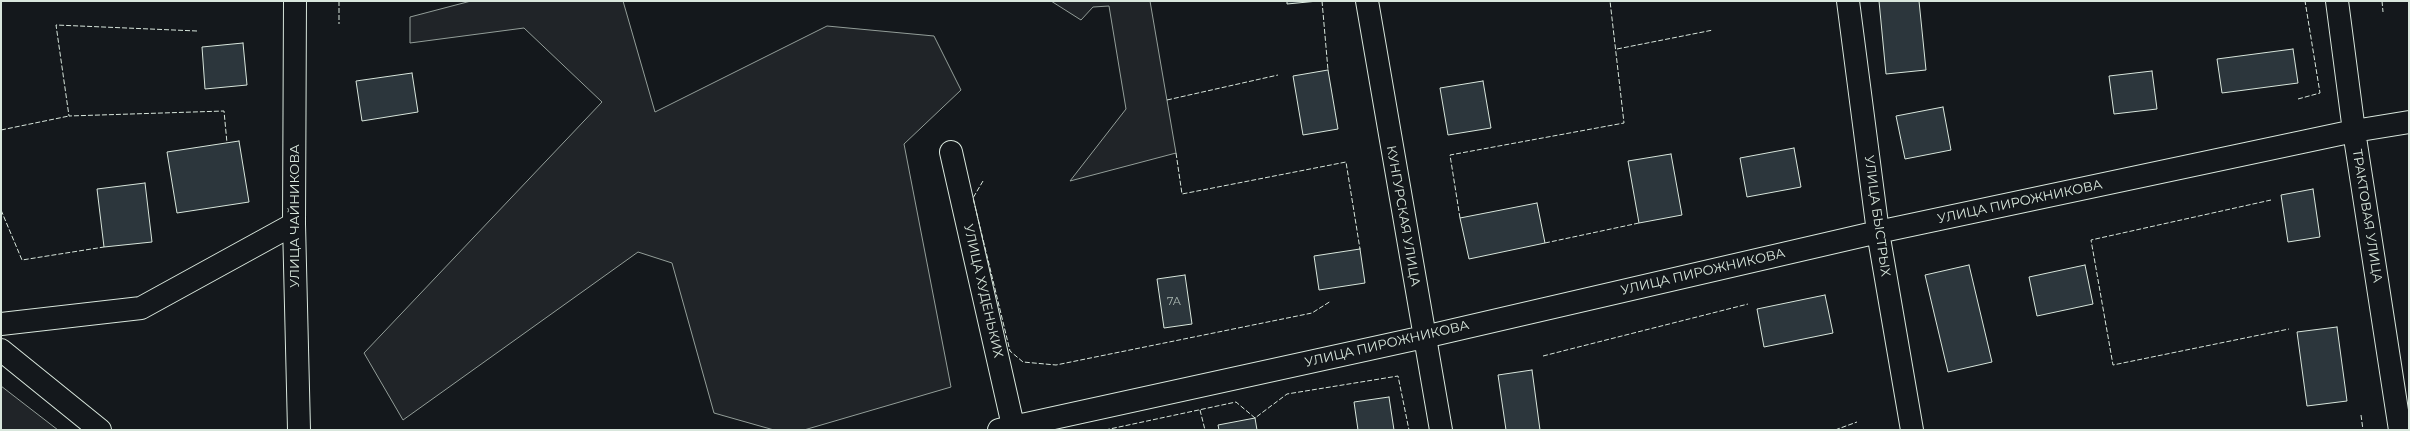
<!DOCTYPE html>
<html>
<head>
<meta charset="utf-8">
<style>
	body { margin:0 }
	#map { position:relative; width:2410px; height:431px; overflow:hidden; background:#14181c; font-family:Montserrat,sans-serif }
	canvas { display:block }
	.frame { position:absolute; inset:0; border:2px solid #d8e6dc; pointer-events:none }
</style>
</head>
<body>
<div id="map">
<canvas width="2410" height="431"></canvas>
<div class="frame"></div>
</div>
<script>
const g = document.querySelector('canvas').getContext('2d');
g.lineJoin = 'round';
function paint(path, color) { g.fillStyle = color; g.fill(path, 'evenodd'); }
const poly = rows => new Path2D(rows.map(r => 'M' + r).join(''));
function trace(path, color, width, dash) { g.strokeStyle = color; g.lineWidth = width; g.lineCap = dash ? 'butt' : 'round'; g.setLineDash(dash || []); g.stroke(path); }
function write(font, color, halo, rows, align = 'center') {
  g.font = font + ' Montserrat,sans-serif'; g.lineWidth = 3; g.setLineDash([]); g.textBaseline = 'middle'; g.strokeStyle = halo; g.fillStyle = color; for (const [text, x, y, turn = 0] of rows) {
    g.save(); g.translate(x, y); g.rotate((+turn || 0) * Math.PI / 180); g.textAlign = isNaN(turn) ? turn : align; if (halo) g.strokeText(text, 0, 0); g.fillText(text, 0, 0); g.restore();
  }
}
const green = poly([
	[471,1,623,1,655,112,827,26,934,36,961,90,904,144,951,387,804,430,774,430,714,413,672,263,638,252,403,420,364,353,602,102,524,28,410,43,410,17,471,1],
	[1051,1,1150,1,1176,153,1070,181,1126,109,1109,6,1093,7,1081,20,1051,1],
	[1,386,58,430,1,430,1,386]
]);
paint(green, '#202428');
trace(green, '#939e99', 1);
const building = poly([
	[1287,1,1318,1,1287,4,1287,1],
	[1879,1,1919,1,1926,70,1886,74,1879,1],
	[243,43,247,85,205,89,202,47,243,43],
	[2293,49,2298,83,2222,93,2217,59,2293,49],
	[1328,70,1338,129,1303,135,1293,76,1328,70],
	[2152,71,2157,109,2114,114,2109,76,2152,71],
	[412,73,418,112,362,121,356,81,412,73],
	[1483,81,1491,128,1448,135,1440,88,1483,81],
	[1943,107,1951,150,1905,159,1896,116,1943,107],
	[239,141,249,202,177,213,167,152,239,141],
	[1794,148,1801,187,1747,197,1740,158,1794,148],
	[1671,154,1682,215,1639,223,1628,161,1671,154],
	[145,183,152,242,104,247,97,189,145,183],
	[2313,189,2320,237,2288,242,2281,195,2313,189],
	[1537,203,1545,243,1469,259,1460,218,1537,203],
	[1360,249,1365,283,1319,290,1314,256,1360,249],
	[1969,265,1992,362,1948,372,1925,275,1969,265],
	[2085,265,2093,304,2037,316,2029,277,2085,265],
	[1185,275,1192,324,1164,328,1157,279,1185,275],
	[1825,295,1833,333,1764,347,1757,309,1825,295],
	[2337,327,2347,401,2307,406,2297,332,2337,327],
	[1532,370,1540,430,1506,430,1498,375,1532,370],
	[1389,397,1394,430,1358,430,1354,402,1389,397],
	[1255,418,1257,430,1219,430,1218,425,1255,418]
]);
paint(building, '#2c363c');
trace(building, '#d8e6dc', 1);
const minor = poly([
	[295,1,294,224,299,430],
	[1367,1,1441,430],
	[1848,1,1878,232,1912,430],
	[2337,1,2354,131,2400,430],
	[951,152,1014,430],
	[1,324,141,308,294,224],
	[1,350,100,430],
	[999,430,1424,337,1878,232,2354,131,2409,122]
]);
trace(minor, '#d8e6dc', 24);
trace(minor, '#14181c', 22);
trace(poly([
	[339,1,339,24],
	[1322,1,1328,70],
	[2382,1,2383,12],
	[197,31,56,25,69,116,224,111,227,143],
	[1617,49,1713,30],
	[2298,99,2320,93,2305,1],
	[1167,100,1278,75],
	[1,130,69,116],
	[1176,153,1182,194,1346,162,1360,249],
	[983,181,973,198,1010,351,1023,362,1056,365,1312,313,1331,301],
	[2271,200,2091,240,2113,365,2289,329],
	[1,210,22,260,104,247],
	[1460,218,1450,155,1624,123,1610,1],
	[1545,243,1639,223],
	[1543,356,1748,304],
	[1200,410,1205,430],
	[2361,415,2363,430],
	[1105,430,1236,402,1255,418,1287,394,1398,376,1409,430],
	[1835,430,1857,422]
]), '#d8e6dc', 1, [5, 2]);
write('11px', '#adbab4', null, [
	["7А",1174,302]
]);
write('13px', '#d8e6dc', '#14181c', [
	["УЛИЦА ПИРОЖНИКОВА",2020,202,-12],
	["УЛИЦА ЧАЙНИКОВА",295,216,-90],
	["КУНГУРСКАЯ УЛИЦА",1403,216,80],
	["УЛИЦА БЫСТРЫХ",1877,216,82],
	["ТРАКТОВАЯ УЛИЦА",2367,216,81],
	["УЛИЦА ПИРОЖНИКОВА",1703,272,-13],
	["УЛИЦА ХУДЕНЬКИХ",983,291,77],
	["УЛИЦА ПИРОЖНИКОВА",1387,344,-13]
]);
</script>
</body>
</html>
